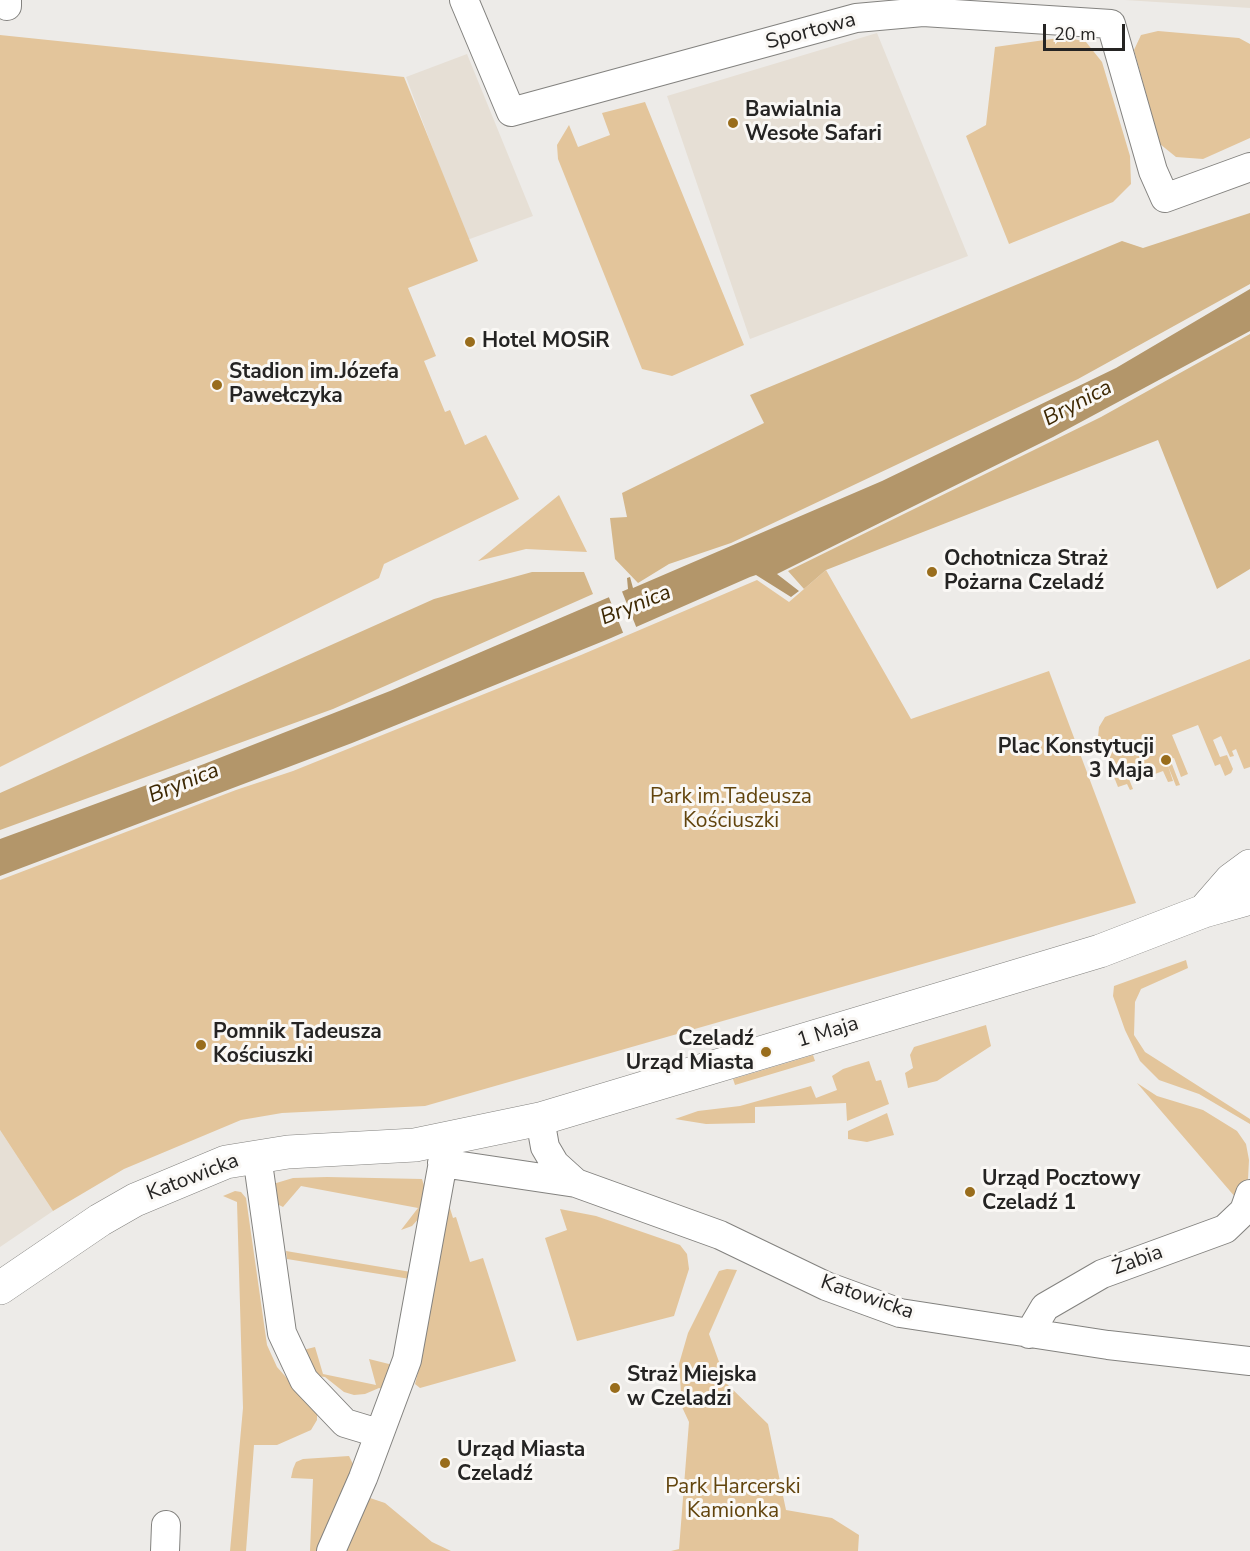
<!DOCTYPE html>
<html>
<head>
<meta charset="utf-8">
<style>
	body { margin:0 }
	#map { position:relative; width:1250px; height:1551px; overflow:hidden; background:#edebe8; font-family:"Nunito Sans",sans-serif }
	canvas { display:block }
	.scale { position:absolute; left:1043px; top:24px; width:82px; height:27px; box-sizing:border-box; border:3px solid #252423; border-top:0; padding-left:8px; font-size:18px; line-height:21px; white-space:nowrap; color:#252423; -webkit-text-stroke:4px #faf8f5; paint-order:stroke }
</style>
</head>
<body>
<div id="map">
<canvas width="1250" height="1551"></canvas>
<div class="scale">20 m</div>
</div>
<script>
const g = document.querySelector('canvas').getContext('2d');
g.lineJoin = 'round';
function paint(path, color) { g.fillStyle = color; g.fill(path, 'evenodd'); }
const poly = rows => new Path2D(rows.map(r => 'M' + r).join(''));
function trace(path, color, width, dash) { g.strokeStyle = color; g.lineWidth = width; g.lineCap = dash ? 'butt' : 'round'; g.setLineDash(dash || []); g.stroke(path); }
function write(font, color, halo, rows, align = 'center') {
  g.font = font + ' "Nunito Sans",sans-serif'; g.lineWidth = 6; g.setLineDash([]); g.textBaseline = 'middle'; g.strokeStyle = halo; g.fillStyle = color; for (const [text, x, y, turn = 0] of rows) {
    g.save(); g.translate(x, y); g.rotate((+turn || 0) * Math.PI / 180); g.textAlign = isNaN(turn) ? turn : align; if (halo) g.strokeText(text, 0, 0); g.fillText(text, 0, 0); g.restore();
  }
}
paint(poly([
	[1125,0,1250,0,1250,8],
	[877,33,968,256,750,339,667,96],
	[467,54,533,216,467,240,406,77],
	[0,1130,53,1211,0,1247]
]), '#e6dfd5');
paint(poly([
	[1158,31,1239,38,1250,44,1250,138,1203,159,1176,157,1160,144,1134,50,1141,35],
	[0,35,404,77,478,261,408,288,436,356,424,361,445,412,450,410,465,445,486,435,519,499,384,564,379,578,0,767],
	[1066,37,1086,42,1102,62,1130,156,1131,184,1113,202,1009,244,966,136,986,125,995,47],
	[645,102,744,345,672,376,642,369,558,159,557,145,569,125,578,147,610,135,602,113],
	[559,495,587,552,526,549,478,561],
	[826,570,911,719,1049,671,1136,903,425,1106,282,1113,241,1120,124,1169,53,1211,0,1130,0,880,236,790,293,771,581,655,757,580,789,602],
	[1250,659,1250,767,1244,769,1236,749,1232,751,1234,756,1230,757,1221,736,1213,740,1220,757,1227,755,1233,769,1231,773,1225,776,1220,764,1215,766,1198,725,1172,735,1188,774,1181,777,1174,758,1170,759,1180,785,1176,786,1168,766,1173,781,1168,782,1163,771,1155,774,1153,769,1146,772,1147,780,1143,771,1136,773,1140,783,1137,784,1132,773,1127,774,1133,789,1130,790,1127,784,1118,787,1098,737,1099,727,1105,717],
	[1186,960,1188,968,1141,989,1135,1002,1134,1035,1145,1052,1250,1119,1250,1124,1199,1094,1159,1080,1140,1061,1125,1030,1113,996,1114,986],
	[986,1025,991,1046,937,1081,908,1088,905,1073,913,1068,910,1055,914,1047],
	[813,1055,815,1061,735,1085,733,1079],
	[869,1061,876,1081,881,1080,889,1104,847,1121,846,1103,755,1107,755,1123,706,1124,675,1119,698,1111,740,1106,811,1086,816,1098,837,1090,832,1076,843,1069],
	[1137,1083,1157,1096,1203,1110,1237,1131,1246,1144,1249,1160,1248,1179,1236,1198],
	[887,1113,894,1135,867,1142,848,1139,848,1131],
	[327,1177,422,1179,425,1189,421,1216,412,1226,401,1230,418,1208,301,1186,283,1207,277,1204,273,1184,293,1178],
	[235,1191,241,1192,246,1198,267,1345,277,1367,317,1412,317,1420,311,1430,277,1445,254,1445,246,1551,230,1551,243,1408,237,1202,223,1196],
	[448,1202,453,1218,456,1217,470,1262,483,1258,516,1361,420,1388,415,1384,423,1353],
	[560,1209,596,1216,680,1245,687,1254,689,1269,674,1316,577,1341,545,1238,567,1230],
	[286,1251,411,1272,410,1279,287,1259],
	[727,1269,737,1270,709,1334,727,1384,768,1424,786,1510,832,1518,859,1535,858,1551,671,1551,679,1549,689,1422,682,1407,679,1364,688,1333,719,1271],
	[315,1347,323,1374,376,1385,369,1359,393,1365,387,1390,379,1388,365,1394,354,1395,344,1392,325,1377,316,1376,303,1350],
	[349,1456,354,1466,321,1551,310,1551,313,1479,291,1478,293,1469,296,1462,303,1459],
	[367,1497,385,1503,432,1542,451,1551,345,1551]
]), '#e3c59b');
paint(poly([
	[1250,213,1250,284,1078,379,731,543,669,564,638,583,615,559,610,518,627,517,622,493,764,423,750,395,1122,241,1143,248],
	[1250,334,1250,569,1217,589,1158,440,826,570,804,589,788,571,1101,417],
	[532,572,584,572,593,594,333,709,0,830,0,793,434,599]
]), '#d5b78a');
paint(poly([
	[1250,289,1250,331,1053,437,777,574,799,591,791,597,756,575,750,577,611,638,352,743,0,876,0,839,204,764,390,691,628,589,627,578,630,577,633,588,882,481,1116,368]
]), '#b3966a');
paint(poly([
	[621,589,637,629,624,635,608,595]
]), '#edebe8');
const street = poly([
	[464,0,511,112,856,18,923,12,1111,24,1153,171,1165,198,1250,167],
	[7,6,7,0],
	[540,1119,545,1147,555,1164,576,1183,720,1235,826,1286,900,1313,1108,1345,1250,1361],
	[257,1156,282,1333,304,1380,345,1423,378,1433],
	[442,1163,576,1183],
	[1029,1334,1045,1307,1102,1274,1225,1229,1244,1211,1250,1194],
	[165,1551,166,1525],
	[331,1551,363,1478,407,1360,447,1140]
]);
const secondary = poly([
	[1204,911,1231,880,1250,866],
	[0,1288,100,1220,135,1200,226,1162,288,1152,415,1145,540,1119,1100,951,1204,911,1250,898]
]);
trace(street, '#83827f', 30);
trace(secondary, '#83827f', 34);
trace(street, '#fff', 28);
trace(secondary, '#fff', 33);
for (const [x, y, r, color] of [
	[733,123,6,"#996d1c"],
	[470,342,6,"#996d1c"],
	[217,385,6,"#996d1c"],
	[932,572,6,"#996d1c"],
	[1166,760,6,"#996d1c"],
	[201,1045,6,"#996d1c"],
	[766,1052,6,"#996d1c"],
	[970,1192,6,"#996d1c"],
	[615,1388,6,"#996d1c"],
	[445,1463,6,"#996d1c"]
]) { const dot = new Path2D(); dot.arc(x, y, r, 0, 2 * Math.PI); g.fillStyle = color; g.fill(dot); trace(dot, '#faf8f5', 2); }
write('21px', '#252423', '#faf8f5', [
	["Sportowa",811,32,-15],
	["1 Maja",828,1033,-17],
	["Katowicka",193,1178,-21],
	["Żabia",1138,1261,-20],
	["Katowicka",867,1298,19]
]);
write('bold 21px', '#252423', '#faf8f5', [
	["Bawialnia",745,111],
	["Wesołe Safari",745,135],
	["Hotel MOSiR",482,342],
	["Stadion im.Józefa",229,373],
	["Pawełczyka",229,397],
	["Ochotnicza Straż",944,560],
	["Pożarna Czeladź",944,584],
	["Plac Konstytucji",1154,748,"right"],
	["3 Maja",1154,772,"right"],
	["Pomnik Tadeusza",213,1033],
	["Kościuszki",213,1057],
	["Czeladź",754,1040,"right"],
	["Urząd Miasta",754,1064,"right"],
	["Urząd Pocztowy",982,1180],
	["Czeladź 1",982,1204],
	["Straż Miejska",627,1376],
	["w Czeladzi",627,1400],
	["Urząd Miasta",457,1451],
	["Czeladź",457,1475]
], 'left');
write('21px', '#62440d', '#faf8f5', [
	["Park im.Tadeusza",731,798],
	["Kościuszki",731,822],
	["Park Harcerski",733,1488],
	["Kamionka",733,1512]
]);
write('italic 22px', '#3d2803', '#faf8f5', [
	["Brynica",1078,404,-28],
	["Brynica",636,606,-22],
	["Brynica",184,784,-22]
]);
</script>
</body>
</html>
